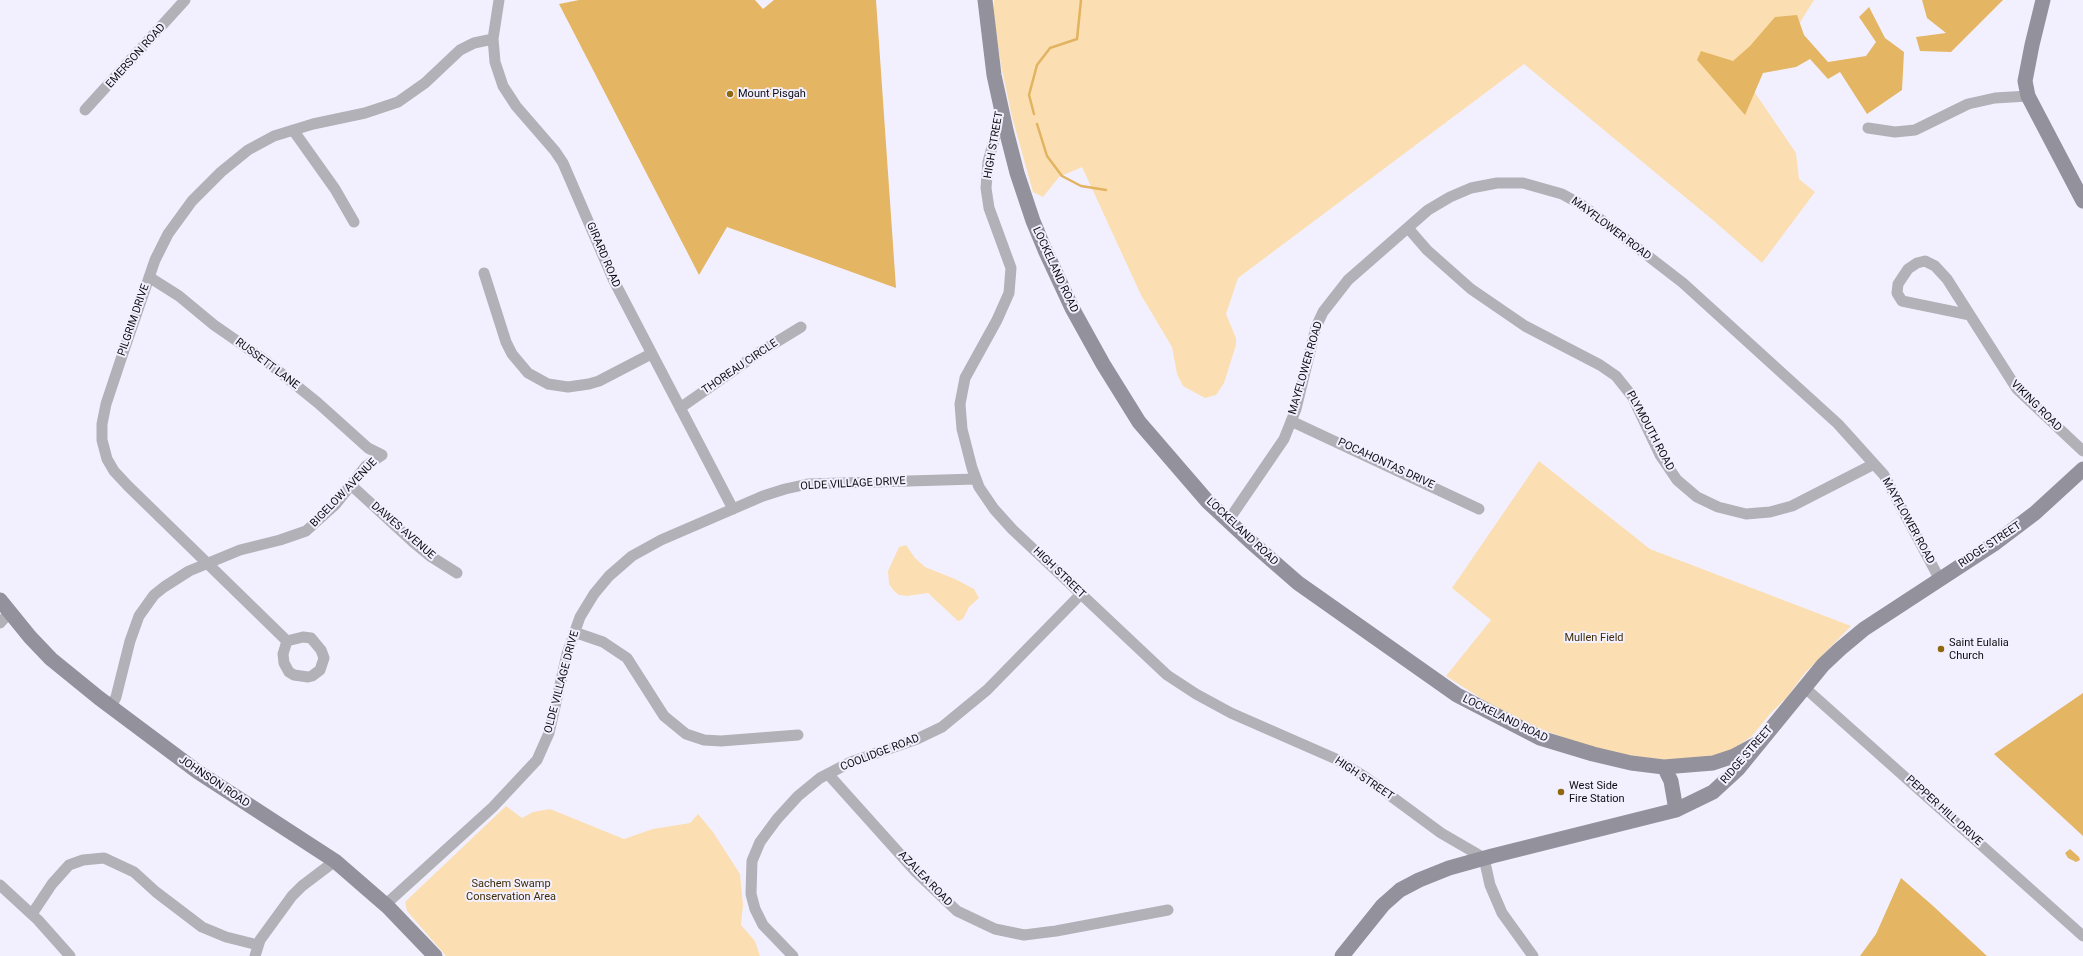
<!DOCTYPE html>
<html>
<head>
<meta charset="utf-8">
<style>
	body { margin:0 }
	canvas { display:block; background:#f2f0ff }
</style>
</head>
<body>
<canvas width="2083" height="956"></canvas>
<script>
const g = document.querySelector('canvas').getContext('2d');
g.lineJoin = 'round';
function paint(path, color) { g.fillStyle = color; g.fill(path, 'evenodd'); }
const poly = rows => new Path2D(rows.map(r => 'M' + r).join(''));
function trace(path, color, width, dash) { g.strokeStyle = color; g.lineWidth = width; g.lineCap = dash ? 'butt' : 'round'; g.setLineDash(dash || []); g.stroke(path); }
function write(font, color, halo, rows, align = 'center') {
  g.font = font + ' Roboto,sans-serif'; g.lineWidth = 4; g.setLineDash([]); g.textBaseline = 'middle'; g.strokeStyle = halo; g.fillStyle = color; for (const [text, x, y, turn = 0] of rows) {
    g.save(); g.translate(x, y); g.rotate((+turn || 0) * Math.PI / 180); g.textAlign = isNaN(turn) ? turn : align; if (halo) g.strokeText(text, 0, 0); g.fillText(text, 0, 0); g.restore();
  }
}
paint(poly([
	[994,0,1814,0,1796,29,1747,81,1796,153,1799,179,1815,192,1762,263,1714,221,1524,64,1238,278,1226,314,1236,338,1236,345,1224,383,1216,395,1205,398,1183,386,1177,374,1172,347,1141,295,1082,167,1059,177,1043,197,1033,192,1012,117,1001,65,993,11],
	[1539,461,1650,549,1851,626,1804,674,1787,697,1770,714,1752,736,1723,756,1679,761,1631,756,1578,743,1538,728,1496,708,1446,676,1491,620,1452,588],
	[906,545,915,558,925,567,955,579,974,589,979,598,969,607,963,619,958,621,928,593,907,596,899,595,894,591,889,584,888,571,899,547],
	[506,806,522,818,533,812,550,809,624,839,653,829,690,823,698,814,713,832,740,874,743,905,741,925,755,941,760,956,446,956,407,911,405,902]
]), '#fbdfb2');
paint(poly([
	[579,0,755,0,763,9,774,0,876,0,896,288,727,227,699,275,559,4],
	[1922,0,2003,0,1951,52,1920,51,1916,37,1946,33,1927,18],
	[1869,7,1885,38,1904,52,1902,90,1867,114,1840,72,1828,79,1810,59,1796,67,1763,73,1745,115,1697,60,1701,51,1733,61,1750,46,1775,17,1797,15,1804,35,1828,62,1866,56,1876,42,1859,17],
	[2083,693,2083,836,1994,754],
	[1901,878,1932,905,1987,956,1860,956,1876,934]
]), '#e4b562');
paint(poly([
	[2070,849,2079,857,2080,860,2076,862,2068,858,2065,853]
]), '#e2b360');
trace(poly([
	[1034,114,1029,95,1037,65,1050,48,1077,39,1081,0],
	[1037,124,1047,156,1062,176,1081,186,1106,190]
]), '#e2b360', 2.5);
trace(poly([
	[499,0,493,39,494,50,495,62,503,86,516,106,555,151,563,163,614,281,733,509],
	[85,110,185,0],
	[1001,114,988,162,986,188,989,208,1011,268,1009,293,997,320,965,378,960,404,962,429,972,468,979,487,994,509,1012,529,1167,675,1196,694,1231,713,1336,759,1365,777,1441,833,1484,858,1490,885,1502,913,1533,956],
	[1868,128,1895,132,1915,130,1968,104,1995,98,2028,96],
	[293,130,335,189,354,222],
	[1408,228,1427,250,1471,289,1525,326,1600,365,1616,376,1632,396,1660,455,1677,480,1697,497,1718,507,1746,514,1770,512,1792,506,1874,464],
	[484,273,506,342,512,354,528,373,548,384,568,387,589,384,599,381,651,354],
	[149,277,179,296,214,325,266,361,318,403,368,448,382,455],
	[1970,315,1902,301,1897,293,1898,284,1908,269,1917,263,1925,261,1935,266,1947,279,2017,389,2083,451],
	[680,408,760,352,801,327],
	[1291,421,1479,509],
	[351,485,413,542,430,556,457,573],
	[1228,521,1284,439,1296,409,1316,327,1323,312,1348,280,1428,210,1450,197,1471,188,1497,183,1523,183,1562,194,1582,205,1683,283,1838,424,1884,475,1939,578],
	[0,623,9,613],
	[574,632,603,642,627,658,664,716,686,734,704,740,721,741,798,735],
	[287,641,303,637,311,638,321,650,324,658,320,670,312,676,308,677,294,675,289,672,284,663,283,654,287,641,128,486,114,471,107,459,102,440,102,424,106,404,122,356,155,260,168,234,192,201,221,172,248,150,274,136,313,124,365,113,398,102,425,83,460,50,474,43,493,39],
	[1804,687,2083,936],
	[111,707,116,697,130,641,139,616,154,595,164,587,189,571,240,550,280,540,306,531,335,505,366,466,382,455],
	[828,774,916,872,957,911,995,929,1024,935,1056,931,1168,910],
	[0,885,38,920,70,956],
	[385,905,493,807,537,760,549,733,567,654,580,617,594,594,609,576,632,556,661,540,763,496,785,489,808,484,976,479],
	[32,914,52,884,69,865,83,860,104,858,134,872,156,892,202,927,226,937,258,945],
	[255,956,260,940,292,896,302,886,335,861],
	[793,956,763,925,755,909,751,894,752,861,760,842,777,819,798,796,820,778,851,762,917,739,942,727,987,690,1081,594]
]), '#b2b1b7', 11);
trace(poly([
	[985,0,994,75,1006,130,1017,173,1033,221,1045,250,1072,308,1103,364,1139,422,1208,502,1251,542,1298,583,1457,695,1540,738,1593,754,1631,763,1664,767,1713,763,1734,756,1760,742],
	[2043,0,2032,45,2025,81,2028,96,2083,201],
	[0,600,30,637,51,659,99,698,198,772,335,861,388,907,435,956],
	[1664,767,1671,781,1676,810],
	[1342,956,1383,905,1400,890,1419,880,1449,868,1492,856,1676,810,1713,792,1738,769,1823,665,1840,649,1864,629,1994,544,2035,513,2083,469]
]), '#93919b', 15);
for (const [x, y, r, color] of [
	[730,94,4,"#8f670d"],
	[1941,649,4,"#8f670d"],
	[1561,792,4,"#8f670d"]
]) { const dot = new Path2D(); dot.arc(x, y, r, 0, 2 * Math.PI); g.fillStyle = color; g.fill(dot); trace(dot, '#f2f0ff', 1.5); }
write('11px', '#0d0d11', '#f2f0ff', [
	["EMERSON ROAD",136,56,-48],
	["HIGH STREET",994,145,-80],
	["MAYFLOWER ROAD",1611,229,37],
	["GIRARD ROAD",603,255,67],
	["LOCKELAND ROAD",1055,270,65],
	["PILGRIM DRIVE",134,320,-71],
	["RUSSETT LANE",267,364,37],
	["THOREAU CIRCLE",740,367,-34],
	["MAYFLOWER ROAD",1306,368,-74],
	["VIKING ROAD",2036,406,45],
	["PLYMOUTH ROAD",1650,431,62],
	["POCAHONTAS DRIVE",1386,464,25],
	["OLDE VILLAGE DRIVE",853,484,-3],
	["BIGELOW AVENUE",344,493,-46],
	["MAYFLOWER ROAD",1908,521,61],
	["DAWES AVENUE",403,531,41],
	["LOCKELAND ROAD",1242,532,43],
	["RIDGE STREET",1990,545,-34],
	["HIGH STREET",1059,573,44],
	["OLDE VILLAGE DRIVE",562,682,-75],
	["LOCKELAND ROAD",1505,719,26],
	["COOLIDGE ROAD",880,753,-21],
	["RIDGE STREET",1747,755,-49],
	["HIGH STREET",1364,779,34],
	["JOHNSON ROAD",214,782,34],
	["PEPPER HILL DRIVE",1944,811,42],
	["AZALEA ROAD",925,879,46]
]);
write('11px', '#0d0d11', '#f2f0ff', [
	["Mount Pisgah",738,94],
	["Saint Eulalia",1949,643],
	["Church",1949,656],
	["West Side",1569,786],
	["Fire Station",1569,799]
], 'left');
write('11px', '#402d07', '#f2f0ff', [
	["Mullen Field",1594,638],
	["Sachem Swamp",511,884],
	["Conservation Area",511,897]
]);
</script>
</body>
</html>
